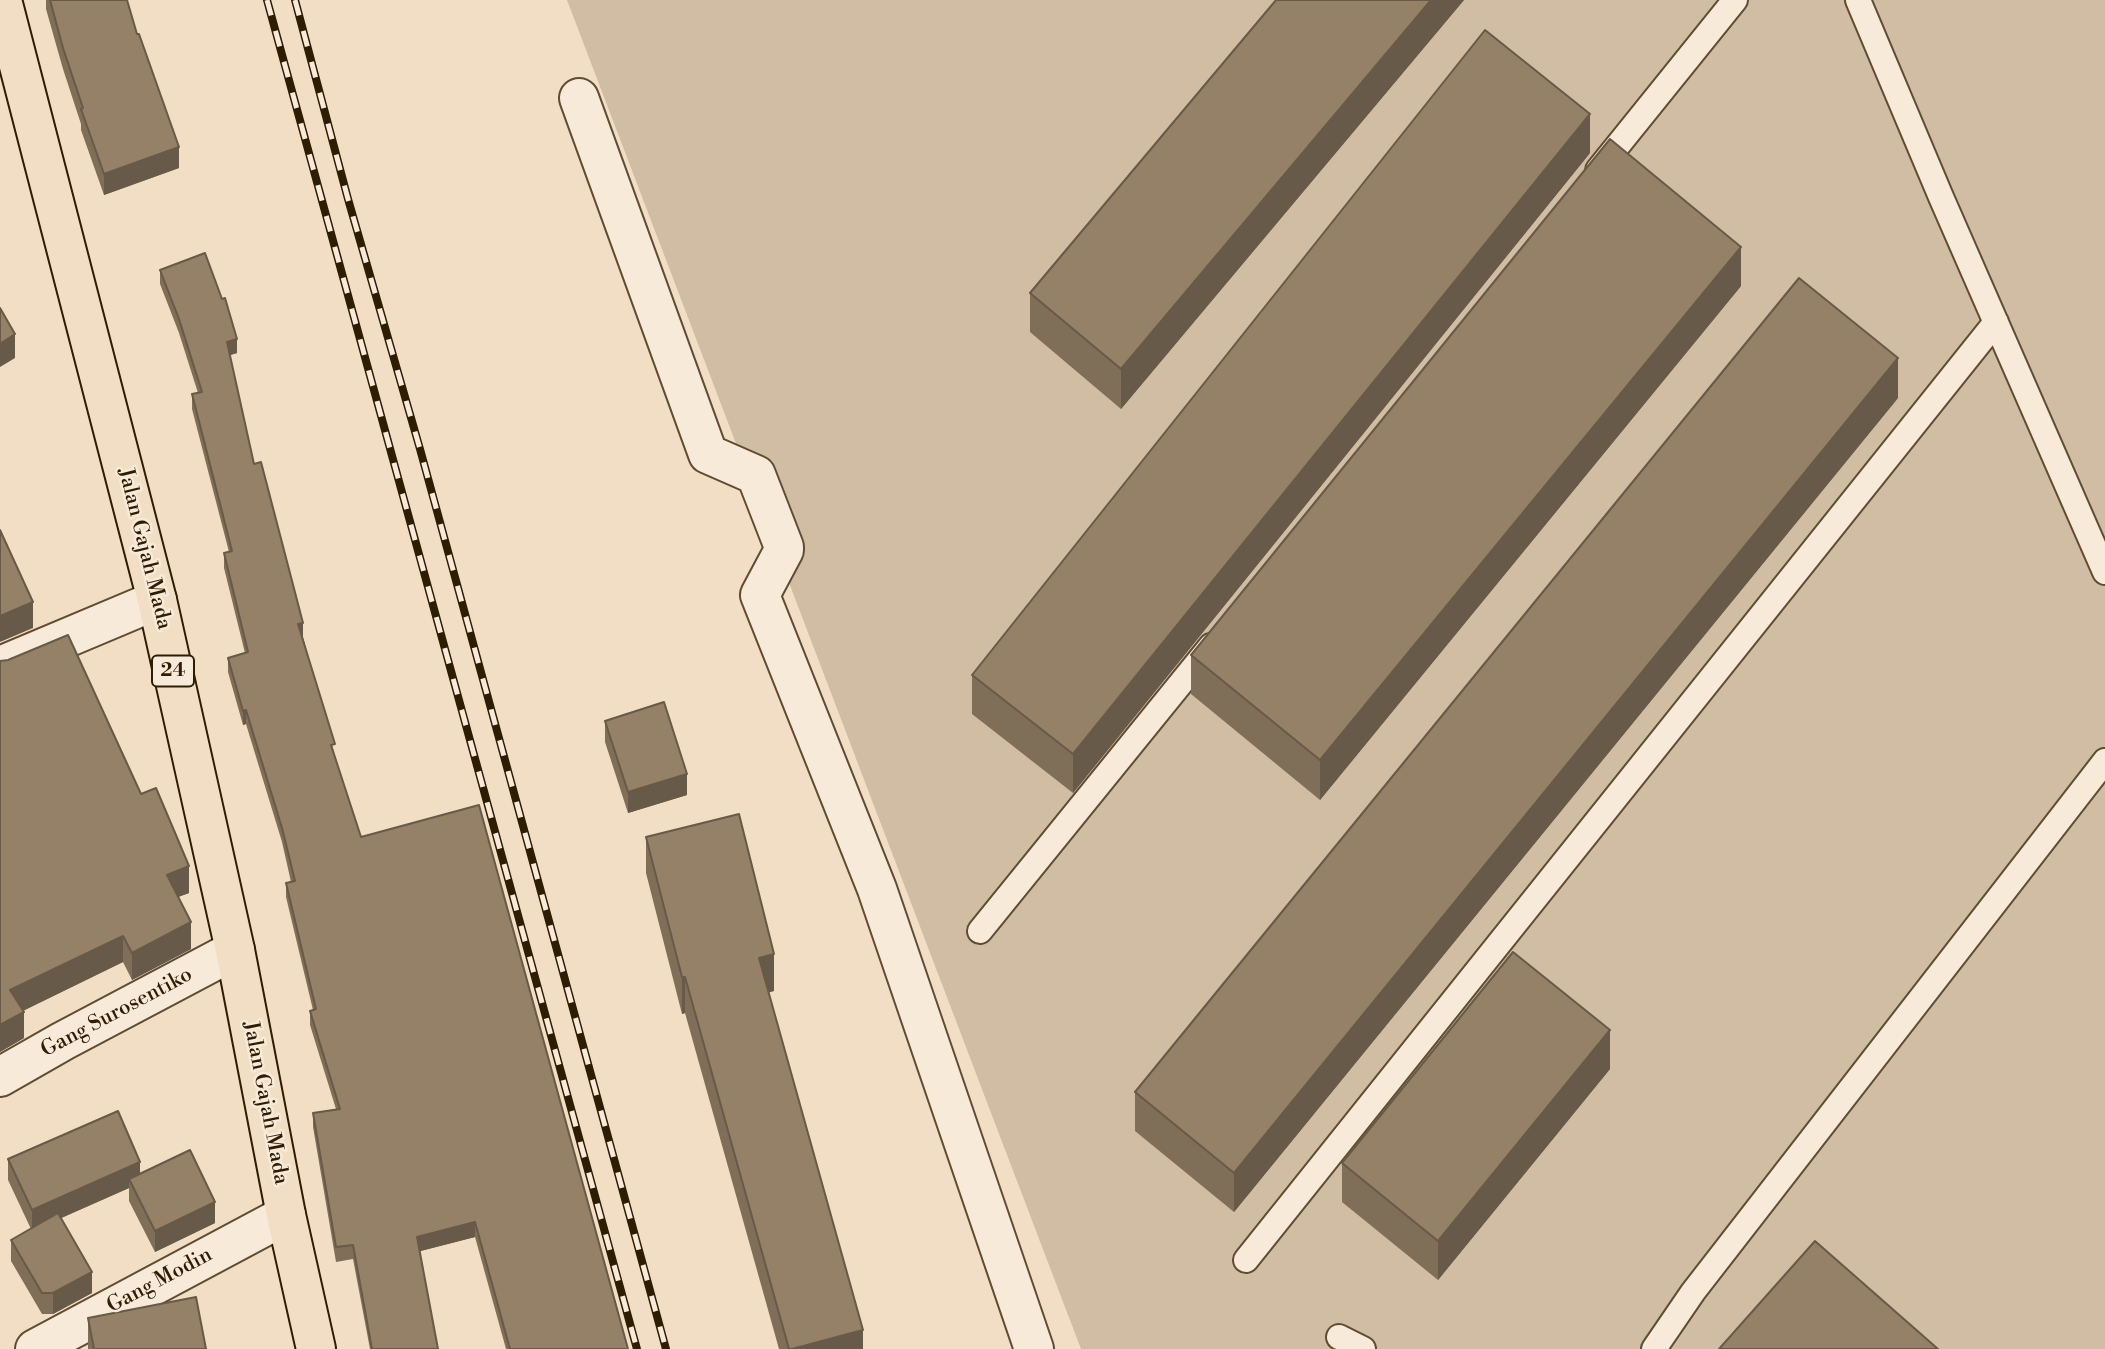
<!DOCTYPE html>
<html>
<head>
<meta charset="utf-8">
<style>
	body { margin:0 }
	canvas { display:block; background:#f2dec4 }
</style>
</head>
<body>
<canvas width="2105" height="1349"></canvas>
<script>
const g = document.querySelector('canvas').getContext('2d');
g.lineJoin = 'round';
function paint(path, color) { g.fillStyle = color; g.fill(path, 'evenodd'); }
const poly = rows => new Path2D(rows.map(r => 'M' + r).join(''));
function trace(path, color, width, dash) { g.strokeStyle = color; g.lineWidth = width; g.lineCap = dash ? 'butt' : 'round'; g.setLineDash(dash || []); g.stroke(path); }
function write(font, color, halo, rows, align = 'center') {
  g.font = font + ' "Libre Bodoni",serif'; g.lineWidth = 5; g.setLineDash([]); g.textBaseline = 'middle'; g.strokeStyle = halo; g.fillStyle = color; for (const [text, x, y, turn = 0] of rows) {
    g.save(); g.translate(x, y); g.rotate((+turn || 0) * Math.PI / 180); g.textAlign = isNaN(turn) ? turn : align; if (halo) g.strokeText(text, 0, 0); g.fillText(text, 0, 0); g.restore();
  }
}
paint(poly([
	[567,0,2105,0,2105,1349,1081,1349]
]), '#d1bda3');
const service = poly([
	[1858,0,1941,197,2105,572],
	[1598,170,1735,0],
	[980,931,1211,646],
	[1246,1260,1996,322],
	[1339,1337,1363,1349],
	[1654,1349,1693,1292,2105,761]
]);
const minor = poly([
	[579,98,708,454,756,475,784,547,784,550,760,595,877,889,1034,1349],
	[0,666,157,600],
	[0,1077,63,1041,235,950],
	[35,1349,286,1215]
]);
const trunk = poly([
	[2,0,157,600,235,950,286,1215,316,1349]
]);
trace(service, '#5f4c33', 28);
trace(minor, '#5f4c33', 42);
trace(trunk, '#2e1c03', 42);
trace(service, '#f7ead9', 24);
trace(minor, '#f7ead9', 38);
trace(trunk, '#f2dec4', 38);
const rail = poly([
	[267,0,637,1349],
	[295,0,348,199,420,449,666,1349]
]);
trace(rail, '#2e1c03', 8);
trace(rail, '#f7ead9', 5, [16]);
paint(poly([
	[46,0,127,0,137,34,179,168,104,195,81,130,81,124,63,69,46,9],
	[1276,0,1464,0,1121,409,1030,332,1030,293],
	[1590,153,1073,793,972,714,972,675],
	[160,270,237,353,230,355,254,464,303,637,335,756,361,837,628,1349,506,1349,475,1237,420,1251,438,1349,370,1349,353,1259,336,1262,313,1127,313,1113,336,1109,310,1025,310,1011,313,1010,286,897,286,883,291,882,282,842,246,724,243,725,228,672,228,658,245,653,224,568,224,553,229,552,192,409,192,394,198,393,179,333,160,284],
	[1741,286,1320,800,1191,694,1191,655],
	[1898,398,1234,1212,1135,1131,1135,1092],
	[0,661,141,794,189,893,178,897,191,949,132,980,123,962,23,1011,24,1038,0,1052],
	[605,721,687,795,628,813,605,742],
	[646,837,774,991,768,992,863,1349,779,1349,685,1013,682,1014,646,873],
	[1610,1069,1438,1280,1342,1202,1342,1163],
	[8,1159,140,1174,215,1223,155,1252,129,1201,129,1188,61,1218,92,1293,53,1314,42,1314,11,1261,11,1240,31,1229,8,1180],
	[88,1318,206,1349,88,1349]
]), '#7f6f59');
paint(poly([
	[1431,0,1464,0,1121,409,1121,369],
	[1590,114,1590,153,1073,793,1073,754],
	[179,147,179,168,104,195,104,174],
	[1741,247,1741,286,1320,800,1320,760],
	[15,334,15,358,0,367,0,344],
	[237,339,237,353,227,356,227,342],
	[1898,358,1898,398,1234,1212,1234,1173],
	[33,602,33,628,0,642,0,616],
	[303,623,303,637,298,638,298,624],
	[246,710,246,724,243,725,243,711],
	[687,774,687,795,628,813,628,792],
	[189,866,189,893,167,901,167,875],
	[191,922,191,949,132,980,132,953],
	[123,936,123,962,10,1017,10,990],
	[774,954,774,991,759,995,759,958],
	[682,977,685,977,685,1013,682,1014],
	[24,1012,24,1038,0,1052,0,1025],
	[1610,1030,1610,1069,1438,1280,1438,1241],
	[140,1162,140,1183,129,1179,129,1188,32,1231,32,1210],
	[215,1202,215,1223,155,1252,155,1231],
	[475,1222,475,1237,417,1252,417,1237],
	[92,1272,92,1293,53,1314,53,1293],
	[863,1330,863,1349,792,1349]
]), '#685a48');
const building = poly([
	[50,0,127,0,137,34,139,34,179,147,104,174,81,109,83,108,63,48,50,0],
	[1276,0,1431,0,1121,369,1030,293,1276,0],
	[1485,30,1590,114,1073,754,972,675,1485,30],
	[1610,139,1741,247,1320,760,1191,655,1610,139],
	[205,253,222,299,225,298,237,339,227,342,254,464,261,462,303,623,298,624,335,744,331,745,361,837,479,805,628,1349,510,1349,475,1222,417,1237,438,1349,372,1349,353,1245,336,1247,313,1113,340,1109,310,1011,316,1009,286,883,295,881,282,828,246,710,243,711,228,658,248,652,224,553,232,551,192,394,202,392,179,319,160,270,205,253],
	[1799,278,1898,358,1234,1173,1135,1092,1799,278],
	[0,308,15,334,0,344,0,308],
	[0,530,33,602,0,616,0,530],
	[68,635,141,794,156,788,173,828,189,866,167,875,191,922,132,953,123,936,10,990,24,1012,0,1025,0,661,8,660,68,635],
	[664,702,687,774,628,792,605,721,664,702],
	[739,814,774,954,759,958,863,1330,792,1349,789,1349,685,977,682,977,646,837,739,814],
	[1513,952,1610,1030,1438,1241,1342,1163,1513,952],
	[118,1111,140,1162,32,1210,8,1159,118,1111],
	[190,1150,215,1202,155,1231,129,1179,190,1150],
	[58,1213,92,1272,53,1293,42,1293,11,1240,58,1213],
	[1815,1241,1938,1349,1719,1349,1815,1241],
	[196,1297,206,1349,94,1349,88,1318,196,1297]
]);
paint(building, '#948167');
trace(building, '#685a48', 2);
for (const [x, y, w] of [
	[173,671,42]
]) { const box = new Path2D(); box.roundRect(x - w / 2, y - 15.5, w, 31, 5); g.fillStyle = '#f7ead9'; g.fill(box); trace(box, '#2e1c03', 2); }
write('bold 19px', '#2e1c03', null, [
	["24",173,671]
]);
write('21px', '#2e1c03', '#f7ead9', [
	["Jalan Gajah Mada",144,549,76],
	["Gang Surosentiko",117,1013,-28],
	["Jalan Gajah Mada",265,1103,79],
	["Gang Modin",160,1281,-28]
]);
</script>
</body>
</html>
